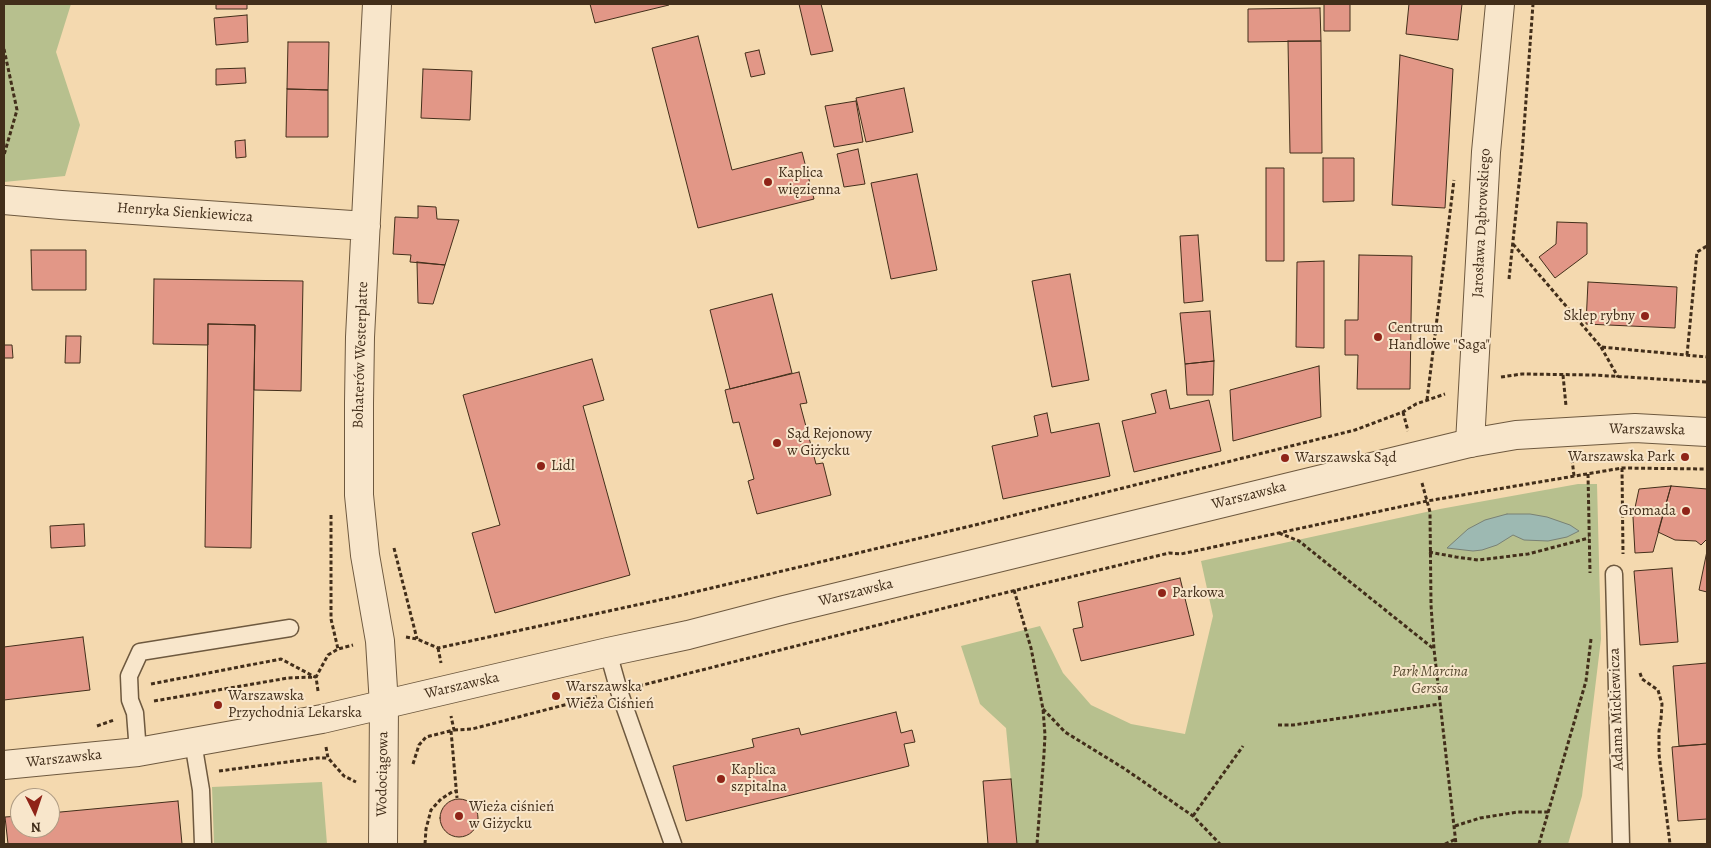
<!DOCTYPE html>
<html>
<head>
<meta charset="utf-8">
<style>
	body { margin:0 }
	#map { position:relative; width:1711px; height:848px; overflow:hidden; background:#f4d9af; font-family:Alegreya,serif }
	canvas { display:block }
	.frame { position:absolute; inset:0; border:5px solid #422e1a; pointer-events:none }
	.north { position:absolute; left:10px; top:788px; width:50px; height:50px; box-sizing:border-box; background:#f8e6cb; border:1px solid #af9c84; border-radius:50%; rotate:176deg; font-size:14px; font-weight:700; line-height:20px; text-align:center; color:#422e1a }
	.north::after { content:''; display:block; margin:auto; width:18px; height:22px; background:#8f2418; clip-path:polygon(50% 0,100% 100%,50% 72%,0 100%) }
</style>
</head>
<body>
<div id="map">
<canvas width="1711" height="848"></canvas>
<div class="frame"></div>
<div class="north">N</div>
</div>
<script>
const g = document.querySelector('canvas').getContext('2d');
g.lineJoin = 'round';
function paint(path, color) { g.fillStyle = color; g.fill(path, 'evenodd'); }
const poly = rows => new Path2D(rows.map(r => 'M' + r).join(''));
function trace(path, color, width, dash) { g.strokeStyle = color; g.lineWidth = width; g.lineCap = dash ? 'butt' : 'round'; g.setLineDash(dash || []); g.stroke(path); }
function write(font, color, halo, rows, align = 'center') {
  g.font = font + ' Alegreya,serif'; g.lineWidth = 4; g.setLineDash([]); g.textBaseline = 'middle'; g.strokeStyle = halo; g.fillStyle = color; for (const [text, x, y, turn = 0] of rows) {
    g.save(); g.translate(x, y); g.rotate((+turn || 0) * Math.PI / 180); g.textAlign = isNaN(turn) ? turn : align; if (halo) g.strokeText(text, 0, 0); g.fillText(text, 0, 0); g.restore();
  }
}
paint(poly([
	[4,4,71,4,56,52,80,125,65,176,4,182],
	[1578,484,1597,484,1601,639,1582,796,1568,844,1017,844,1006,728,980,704,961,646,1040,626,1063,673,1091,705,1131,724,1185,734,1213,616,1201,561,1440,509],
	[322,782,327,844,214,844,212,787]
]), '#b7c08e');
const water = poly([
	[1507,514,1530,514,1547,517,1570,525,1579,531,1567,537,1548,541,1524,540,1513,535,1497,545,1482,550,1473,551,1447,548,1468,529,1485,520,1507,514]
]);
paint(water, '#9db9b2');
trace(water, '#798175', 1);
const building = poly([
	[216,4,247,4,247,9,216,9,216,4],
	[590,4,668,4,669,5,595,23,590,4],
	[799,4,821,4,833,51,811,55,799,4],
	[1324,4,1350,4,1350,31,1324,31,1324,4],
	[1409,4,1462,4,1458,40,1406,34,1409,4],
	[1320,8,1321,41,1248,42,1248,9,1320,8],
	[247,15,248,42,216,45,214,18,247,15],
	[698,36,732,170,802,152,814,199,698,228,652,48,698,36],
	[1288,41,1321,41,1322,153,1290,153,1288,41],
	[288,42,329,42,328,90,287,89,288,42],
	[759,50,765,74,751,77,745,53,759,50],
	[1400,55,1453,69,1445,208,1392,205,1400,55],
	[245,68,246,83,216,85,216,69,245,68],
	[423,69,472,71,470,120,421,118,423,69],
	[904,88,913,132,866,142,856,98,904,88],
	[287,89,328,90,328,137,286,137,287,89],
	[856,101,863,142,834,147,825,106,856,101],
	[245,140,246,157,236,158,235,141,245,140],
	[858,149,865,184,844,187,837,154,858,149],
	[1323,158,1354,158,1354,201,1323,202,1323,158],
	[1266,168,1284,168,1284,261,1266,261,1266,168],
	[917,174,937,270,891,279,871,183,917,174],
	[418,206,436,207,437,219,459,220,445,265,410,262,411,255,393,254,395,217,418,218,418,206],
	[1557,222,1587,223,1587,254,1555,278,1539,257,1556,244,1557,222],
	[1198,235,1203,301,1184,303,1180,236,1198,235],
	[31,250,86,250,86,290,32,290,31,250],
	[1359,255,1412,256,1410,389,1357,389,1358,355,1345,355,1345,320,1358,320,1359,255],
	[1324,261,1324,348,1296,347,1297,262,1324,261],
	[417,262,445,265,433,304,418,303,417,262],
	[1070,274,1089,380,1052,387,1032,281,1070,274],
	[154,279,303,281,301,391,254,390,255,325,208,324,208,345,153,344,154,279],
	[1588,282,1677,287,1675,328,1586,324,1588,282],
	[772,294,792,373,730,389,710,310,772,294],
	[1210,311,1214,361,1185,364,1180,313,1210,311],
	[208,324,255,325,251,548,205,547,208,324],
	[66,336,81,336,80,363,65,363,66,336],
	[4,345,12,345,13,358,4,358,4,345],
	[592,359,604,400,583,406,630,575,495,613,472,533,500,525,463,395,592,359],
	[1214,361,1213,395,1187,395,1185,364,1214,361],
	[1319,366,1321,417,1233,441,1230,390,1319,366],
	[799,372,807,403,800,404,816,464,823,463,831,495,757,514,748,481,754,479,739,422,733,423,725,390,799,372],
	[1166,390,1170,409,1209,400,1221,451,1134,472,1122,421,1156,413,1151,394,1166,390],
	[1047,413,1051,433,1099,423,1110,476,1003,499,992,446,1038,436,1034,416,1047,413],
	[1671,486,1707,489,1707,539,1701,545,1696,541,1675,540,1658,532,1671,486],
	[1671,486,1653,552,1635,553,1633,517,1639,489,1671,486],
	[84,524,85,546,51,548,50,526,84,524],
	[1707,551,1707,592,1699,590,1707,551],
	[1672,568,1678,642,1640,645,1634,571,1672,568],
	[1180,578,1194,635,1081,661,1073,629,1083,627,1078,602,1180,578],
	[83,637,90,690,4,700,4,647,83,637],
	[1707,663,1707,744,1679,746,1673,666,1707,663],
	[896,712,901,733,912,730,915,742,904,744,909,766,686,821,673,766,754,747,752,739,799,728,801,735,896,712],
	[1707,744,1707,819,1678,821,1672,747,1707,744],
	[1011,779,1017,844,988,844,983,781,1011,779],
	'440 818a19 19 0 1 1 38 0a19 19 0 1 1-38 0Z',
	[178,801,182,844,8,844,5,817,20,816,20,828,50,828,50,813,178,801]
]);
paint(building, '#e29787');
trace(building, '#422e1a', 1);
const service = poly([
	[1614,574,1621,844],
	[608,652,619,691,673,844],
	[193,742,201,790,203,844],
	[138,752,135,713,130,700,129,676,140,652,290,628]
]);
const minor = poly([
	[377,4,360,337,359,403,359,495,365,555,380,641,384,705,383,844],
	[4,200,61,205,366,226],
	[1470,443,1486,152,1500,4]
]);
const tertiary = poly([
	[4,765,138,752,322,719,608,652,688,635,784,610,1470,443,1516,435,1635,428,1707,432]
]);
trace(service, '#6e593f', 19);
trace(minor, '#6e593f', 30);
trace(tertiary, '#6e593f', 30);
trace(poly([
	[4,49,17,110,4,155],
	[1513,244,1601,347,1707,357],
	[1509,279,1522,155,1533,4],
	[1601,347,1618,377],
	[1687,355,1697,252,1707,246],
	[1563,375,1566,406],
	[1501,377,1522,374,1594,375,1707,382],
	[1427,400,1454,180],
	[1403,412,1408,431],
	[1572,459,1574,476],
	[1622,468,1623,554],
	[1588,474,1590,573],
	[1422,483,1430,512,1431,605,1434,649,1456,844],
	[331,515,331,619,338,649],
	[1279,533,1299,541,1434,649],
	[394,548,417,639],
	[1429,552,1456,557,1478,560,1528,554,1589,538],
	[1014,590,1031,648,1043,709,1045,735,1044,754,1037,844],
	[406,637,417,639,438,648,678,596,979,524,1355,430,1403,412,1416,404,1445,394],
	[438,648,441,663],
	[1640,673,1642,679,1658,690,1662,704,1661,719,1659,731,1659,754,1670,844],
	[151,684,281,659,315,677],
	[639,686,988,597,1169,553,1181,554,1427,501,1622,468,1707,469],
	[318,691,316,677,328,655,338,649,353,645],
	[154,701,288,678,316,677],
	[1043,709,1065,732,1125,769,1193,816,1220,844],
	[1278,725,1293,725,1440,704],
	[97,726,114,720],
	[454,730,472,729,599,696],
	[451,731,457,798],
	[326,747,328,758,344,776,356,782],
	[413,764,419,745,426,737,454,730,451,716],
	[219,771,317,758,328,758],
	[1193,816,1243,746],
	[1455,826,1480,818,1518,812,1549,812],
	[425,844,426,829,431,810,441,799,452,792,456,791],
	[1445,844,1456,839],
	[1539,844,1586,681,1591,639]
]), '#422e1a', 3, [4, 2.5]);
trace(service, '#f8e6cb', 16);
trace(minor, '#f8e6cb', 28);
trace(tertiary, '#f8e6cb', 28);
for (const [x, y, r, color] of [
	[768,182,5,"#8f2418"],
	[1645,316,5,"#8f2418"],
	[1378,337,5,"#8f2418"],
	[777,443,5,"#8f2418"],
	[1685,457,5,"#8f2418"],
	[1285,458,5,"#8f2418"],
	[541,466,5,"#8f2418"],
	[1686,511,5,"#8f2418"],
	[1162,593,5,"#8f2418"],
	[556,696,5,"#8f2418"],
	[218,705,5,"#8f2418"],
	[721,779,5,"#8f2418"],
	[459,816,5,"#8f2418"]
]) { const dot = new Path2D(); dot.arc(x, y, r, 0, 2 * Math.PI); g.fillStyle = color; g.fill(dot); trace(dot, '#f8e6cb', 2); }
write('15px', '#422e1a', '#f8e6cb', [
	["Kaplica",778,173],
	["więzienna",778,190],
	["Sklep rybny",1635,316,"right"],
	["Centrum",1388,328],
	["Handlowe \"Saga\"",1388,345],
	["Sąd Rejonowy",787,434],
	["w Giżycku",787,451],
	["Warszawska Park",1675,457,"right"],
	["Warszawska Sąd",1295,458],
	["Lidl",551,466],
	["Gromada",1676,511,"right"],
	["Parkowa",1172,593],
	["Warszawska",566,687],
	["Wieża Ciśnień",566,704],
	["Warszawska",228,696],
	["Przychodnia Lekarska",228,713],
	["Kaplica",731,770],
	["szpitalna",731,787],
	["Wieża ciśnień",469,807],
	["w Giżycku",469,824]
], 'left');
write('15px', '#422e1a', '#f8e6cb', [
	["Henryka Sienkiewicza",185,213,4],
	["Jarosława Dąbrowskiego",1482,223,-87],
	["Bohaterów Westerplatte",361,355,-88],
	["Warszawska",1647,430,1],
	["Warszawska",1249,496,-14],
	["Warszawska",856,593,-14],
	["Warszawska",462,686,-13],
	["Adama Mickiewicza",1617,709,-92],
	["Warszawska",64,759,-6],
	["Wodociągowa",383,774,-89]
]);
write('italic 15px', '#594b31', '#f8e6cb', [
	["Park Marcina",1430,672],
	["Gerssa",1430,689]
]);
</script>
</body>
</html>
